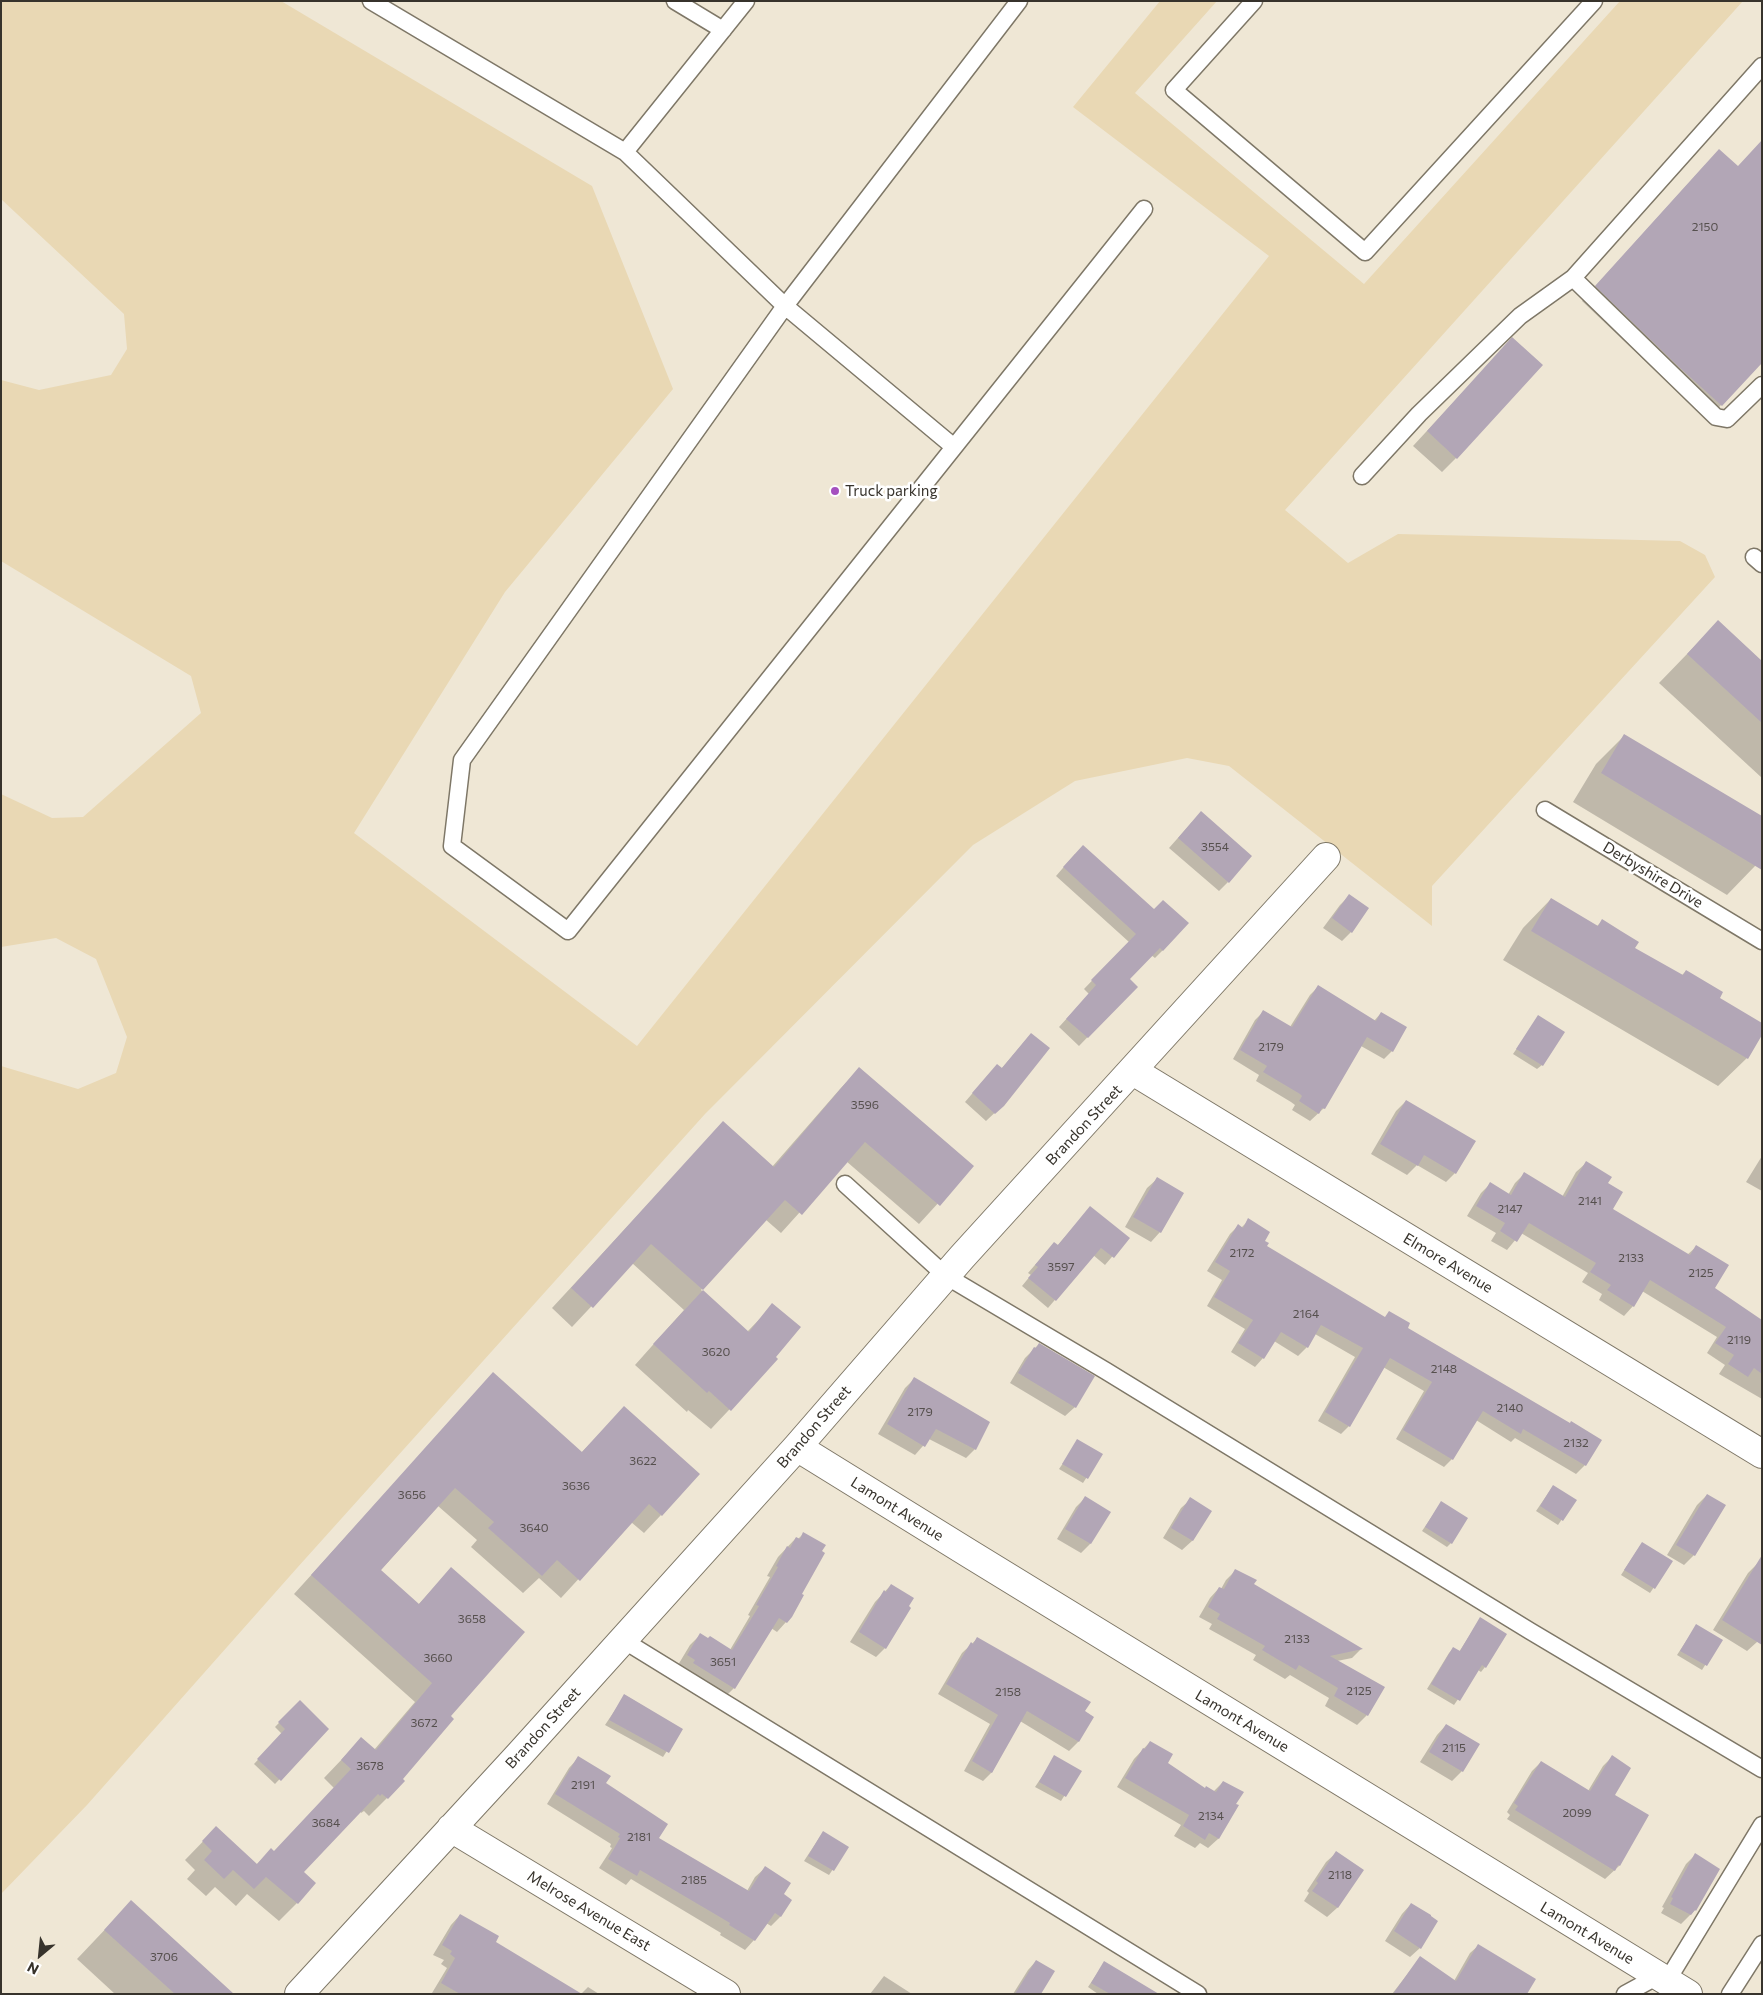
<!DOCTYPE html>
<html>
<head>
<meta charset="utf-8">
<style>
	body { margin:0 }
	#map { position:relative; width:1763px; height:1995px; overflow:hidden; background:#efe7d5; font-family:Commissioner,sans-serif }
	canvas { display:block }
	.frame { position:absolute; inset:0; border:2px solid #37332c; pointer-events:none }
	.north { position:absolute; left:15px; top:1930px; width:50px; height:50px; -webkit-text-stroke:4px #fff; paint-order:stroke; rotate:208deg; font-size:14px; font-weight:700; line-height:20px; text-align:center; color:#37332c }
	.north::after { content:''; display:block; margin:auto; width:18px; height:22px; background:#37332c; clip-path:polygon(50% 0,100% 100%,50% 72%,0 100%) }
</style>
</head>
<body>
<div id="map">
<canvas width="1763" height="1995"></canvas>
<div class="frame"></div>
<div class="north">N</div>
</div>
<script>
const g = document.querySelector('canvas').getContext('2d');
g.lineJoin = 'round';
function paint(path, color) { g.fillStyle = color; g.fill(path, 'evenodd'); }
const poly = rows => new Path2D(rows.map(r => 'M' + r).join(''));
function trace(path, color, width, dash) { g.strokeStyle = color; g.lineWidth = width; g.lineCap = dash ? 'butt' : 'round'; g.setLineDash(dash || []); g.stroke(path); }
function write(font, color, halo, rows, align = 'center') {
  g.font = font + ' Commissioner,sans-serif'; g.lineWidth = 5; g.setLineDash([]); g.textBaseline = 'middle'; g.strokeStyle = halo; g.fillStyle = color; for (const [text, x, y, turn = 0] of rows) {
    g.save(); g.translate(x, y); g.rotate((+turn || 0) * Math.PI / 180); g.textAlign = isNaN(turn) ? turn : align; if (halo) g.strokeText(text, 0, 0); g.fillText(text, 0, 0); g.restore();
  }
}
paint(poly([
	[1,1,281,1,592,186,673,389,505,592,354,833,637,1046,1269,256,1073,107,1160,1,1217,1,1135,93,1364,284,1620,1,1743,1,1285,510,1348,563,1398,534,1680,541,1705,555,1715,577,1432,886,1432,926,1229,766,1187,758,1075,781,973,845,705,1114,297,1568,87,1805,1,1894,1,1066,78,1089,116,1073,127,1037,96,959,56,938,1,947,1,794,52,818,83,817,201,713,191,676,1,561,1,380,39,390,111,375,127,349,124,314,1,199]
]), '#e9d8b4');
paint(poly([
	[1705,165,1738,167,1721,405,1707,420,1582,301],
	[1498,354,1456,458,1442,472,1413,446],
	[1718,622,1762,662,1762,778,1659,683],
	[1625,735,1762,855,1755,866,1727,895,1573,802,1596,764],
	[1192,822,1228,882,1219,891,1169,848],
	[1075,854,1163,950,1155,958,1151,955,1128,979,1136,987,1079,1046,1059,1027,1089,994,1084,989,1129,942,1056,876],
	[1349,896,1351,932,1342,941,1323,928,1340,905],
	[1551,899,1597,926,1602,921,1634,948,1681,976,1686,971,1718,998,1747,1058,1718,1086,1503,960,1523,928],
	[1318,987,1374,1021,1381,1013,1392,1051,1384,1059,1361,1046,1324,1108,1310,1121,1292,1110,1295,1105,1291,1102,1256,1081,1259,1075,1233,1059,1255,1020,1264,1011,1290,1027,1310,995],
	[1539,1016,1542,1065,1537,1069,1513,1054],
	[1031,1034,1003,1105,986,1121,965,1102,989,1074,1001,1069],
	[859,1069,972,1166,919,1224,846,1161,781,1233,765,1219,701,1290,747,1332,773,1305,775,1357,777,1359,711,1429,688,1410,687,1412,635,1365,684,1310,632,1263,572,1327,552,1308,723,1123,772,1167,840,1089],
	[1406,1101,1455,1173,1446,1182,1417,1165,1407,1175,1371,1154,1396,1111],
	[1762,1156,1762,1191,1746,1182],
	[1586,1163,1607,1183,1612,1209,1687,1255,1696,1247,1713,1288,1762,1333,1762,1399,1719,1374,1725,1365,1707,1353,1717,1337,1642,1291,1633,1306,1624,1316,1599,1300,1602,1294,1582,1282,1588,1273,1521,1233,1507,1250,1491,1241,1496,1233,1467,1216,1481,1193,1490,1184,1508,1195,1515,1183,1524,1174,1562,1197,1576,1172],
	[1157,1179,1160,1232,1151,1242,1125,1227,1147,1188],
	[1090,1208,1128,1238,1105,1265,1093,1255,1048,1308,1022,1286,1031,1275,1028,1273,1047,1251,1057,1246],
	[1249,1220,1263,1241,1265,1247,1384,1318,1406,1328,1569,1424,1600,1440,1585,1465,1576,1474,1515,1438,1511,1442,1476,1420,1452,1459,1444,1467,1396,1439,1424,1391,1383,1367,1349,1426,1341,1434,1318,1421,1355,1357,1315,1334,1307,1347,1298,1356,1274,1341,1263,1358,1255,1367,1231,1352,1245,1329,1207,1306,1222,1280,1207,1271,1230,1234,1238,1226,1241,1228],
	[1039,1344,1075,1407,1065,1416,1010,1383,1025,1358],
	[493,1374,581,1453,624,1408,661,1515,644,1533,631,1522,561,1598,539,1578,523,1593,471,1547,477,1540,438,1506,380,1571,418,1605,451,1569,449,1716,387,1798,369,1816,364,1811,361,1813,360,1811,302,1872,297,1903,279,1921,247,1894,236,1906,215,1887,206,1896,187,1879,195,1870,185,1860,216,1828,256,1865,271,1850,274,1852,334,1788,324,1778,344,1757,361,1739,374,1750,415,1702,294,1594],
	[914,1379,975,1449,966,1458,929,1439,915,1455,878,1434,905,1388],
	[1078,1441,1101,1455,1083,1483,1059,1469],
	[1553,1486,1575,1500,1558,1525,1536,1511],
	[1707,1495,1694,1555,1684,1565,1667,1555,1697,1505],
	[1085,1498,1109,1512,1090,1544,1081,1553,1057,1539,1076,1507],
	[1191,1499,1210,1511,1192,1541,1182,1550,1163,1538,1181,1508],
	[1441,1503,1451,1543,1447,1547,1422,1531],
	[804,1533,786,1622,777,1632,771,1628,734,1688,724,1698,678,1665,690,1645,700,1635,730,1650,750,1616,748,1615,770,1577,767,1576,778,1557,796,1538,798,1539],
	[1642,1543,1671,1562,1650,1593,1621,1575],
	[1758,1563,1757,1642,1747,1651,1713,1630,1748,1573],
	[1235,1571,1253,1585,1361,1649,1352,1658,1337,1661,1367,1715,1357,1725,1325,1706,1329,1698,1290,1675,1285,1679,1253,1660,1256,1655,1209,1629,1212,1624,1199,1617,1210,1598,1219,1588,1221,1589,1226,1580],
	[891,1585,885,1648,876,1657,850,1642,875,1602],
	[1480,1619,1485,1667,1481,1672,1478,1670,1454,1705,1427,1689,1449,1653,1453,1649,1459,1652],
	[1696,1626,1721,1640,1702,1670,1677,1655],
	[978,1638,1093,1717,1078,1742,1069,1751,1020,1721,992,1772,983,1781,964,1771,990,1724,938,1694,962,1653],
	[625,1695,681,1729,663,1757,605,1725],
	[300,1701,327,1729,275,1784,254,1764,282,1734,275,1727],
	[1446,1725,1478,1744,1462,1771,1452,1781,1420,1762,1437,1735],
	[1150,1742,1167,1763,1205,1790,1213,1792,1223,1782,1237,1806,1218,1839,1208,1848,1200,1843,1195,1848,1174,1836,1181,1825,1117,1787,1134,1759],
	[1055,1757,1080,1771,1061,1801,1035,1787],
	[1612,1757,1613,1796,1619,1866,1605,1879,1507,1819,1510,1815,1507,1812,1532,1771,1541,1762,1588,1791,1603,1766],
	[578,1758,657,1839,747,1891,755,1877,765,1868,782,1894,791,1900,780,1917,771,1926,766,1923,754,1940,745,1950,720,1935,721,1933,631,1879,626,1885,599,1868,612,1848,610,1847,611,1844,547,1804,569,1768],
	[823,1832,848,1847,829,1875,804,1861],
	[1336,1853,1362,1870,1337,1908,1327,1917,1304,1901,1309,1893,1307,1891,1326,1862],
	[1695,1855,1718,1869,1695,1910,1681,1924,1661,1913,1664,1908,1662,1907,1686,1864],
	[131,1902,215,1994,115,1994,77,1959],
	[1411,1904,1420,1948,1410,1957,1385,1941,1402,1914],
	[460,1915,494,1942,579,1994,432,1993,447,1968,441,1964,444,1960,433,1955,451,1925],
	[1478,1946,1525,1994,1392,1994,1420,1958,1454,1981,1470,1953],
	[1036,1961,1040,1994,1013,1994,1028,1970],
	[1104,1963,1138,1994,1098,1994,1088,1987],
	[884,1976,912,1994,870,1994],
	[588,1987,599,1994,581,1994]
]), '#0003');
paint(poly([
	[1762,140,1762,363,1722,406,1679,367,1595,286,1719,149,1738,166],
	[1512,337,1543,365,1457,459,1427,431],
	[1718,620,1762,661,1762,723,1687,654],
	[1624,734,1762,816,1762,870,1601,773],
	[1201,811,1252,856,1229,883,1178,838],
	[1083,845,1154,909,1163,900,1189,923,1163,951,1160,948,1130,979,1138,987,1088,1038,1066,1019,1096,985,1091,980,1136,934,1063,867],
	[1349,894,1369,908,1352,933,1332,918],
	[1551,898,1598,926,1602,919,1621,931,1639,942,1635,948,1683,975,1686,970,1723,992,1720,998,1762,1023,1762,1035,1748,1059,1531,931],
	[1318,985,1376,1021,1381,1012,1407,1027,1393,1052,1367,1037,1325,1109,1322,1108,1319,1114,1299,1101,1302,1096,1300,1094,1263,1072,1267,1066,1240,1050,1263,1010,1292,1027],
	[1538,1015,1565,1032,1543,1066,1516,1049],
	[1031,1033,1050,1048,1004,1106,995,1114,972,1093,997,1064,1002,1068],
	[859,1067,974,1166,940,1206,865,1142,802,1215,785,1200,703,1290,651,1244,593,1308,571,1288,723,1121,774,1167],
	[1406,1100,1476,1141,1456,1174,1424,1155,1418,1166,1380,1144],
	[1586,1161,1612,1177,1608,1183,1623,1192,1613,1209,1690,1255,1696,1245,1729,1265,1715,1288,1762,1320,1762,1374,1754,1368,1748,1377,1728,1364,1734,1355,1715,1343,1726,1327,1650,1280,1634,1307,1607,1290,1611,1285,1590,1272,1596,1263,1529,1223,1517,1242,1500,1231,1505,1223,1476,1206,1490,1182,1511,1195,1524,1172,1565,1197],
	[1157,1177,1184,1193,1161,1233,1133,1217],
	[1090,1206,1130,1238,1114,1258,1101,1248,1056,1301,1028,1278,1038,1267,1035,1265,1054,1242,1058,1245],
	[1248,1218,1270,1232,1265,1241,1269,1243,1267,1246,1385,1317,1389,1311,1410,1323,1408,1328,1570,1423,1571,1421,1602,1440,1586,1466,1523,1429,1521,1434,1483,1411,1453,1460,1403,1430,1432,1382,1390,1358,1350,1427,1325,1412,1363,1348,1321,1325,1308,1348,1281,1332,1264,1359,1238,1343,1253,1320,1214,1297,1230,1271,1215,1262,1238,1224,1243,1228],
	[703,1290,749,1332,772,1303,801,1327,776,1357,778,1359,731,1411,709,1391,707,1393,653,1344],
	[1039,1343,1095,1376,1076,1408,1018,1373,1034,1347,1036,1348],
	[493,1372,582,1452,624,1406,700,1474,662,1516,649,1504,580,1581,557,1560,542,1576,488,1528,494,1522,455,1488,381,1570,419,1604,451,1567,525,1632,451,1716,454,1719,403,1779,405,1781,388,1799,382,1794,380,1796,378,1794,304,1872,316,1883,298,1904,266,1877,254,1889,233,1870,224,1879,204,1860,212,1851,202,1841,216,1826,257,1864,271,1848,274,1851,351,1769,341,1760,361,1737,376,1750,432,1683,311,1575],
	[914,1377,990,1422,976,1450,936,1429,925,1447,887,1424],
	[1077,1439,1103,1454,1088,1479,1062,1464],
	[1553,1485,1577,1500,1563,1521,1540,1506],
	[1707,1494,1726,1505,1695,1556,1676,1545],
	[1085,1496,1111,1512,1091,1544,1065,1529],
	[1190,1497,1212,1511,1193,1541,1171,1528],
	[1441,1501,1468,1518,1452,1544,1425,1527],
	[803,1532,826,1545,822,1551,825,1553,802,1594,804,1595,792,1617,787,1623,779,1618,735,1689,693,1663,695,1660,687,1655,700,1633,708,1638,710,1636,732,1650,759,1606,756,1605,778,1567,776,1566,787,1546,790,1548,796,1537,800,1539],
	[1642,1542,1673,1561,1655,1589,1624,1570],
	[1762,1555,1762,1645,1722,1620],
	[1235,1569,1257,1580,1254,1584,1363,1649,1330,1656,1385,1687,1368,1716,1334,1696,1338,1688,1299,1665,1296,1670,1277,1659,1262,1650,1265,1646,1217,1619,1220,1614,1208,1607,1219,1587,1224,1589],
	[891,1584,914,1598,909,1606,911,1608,886,1649,859,1632,884,1590,886,1592],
	[1480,1617,1507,1634,1486,1668,1482,1665,1460,1701,1431,1684,1453,1647,1460,1651],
	[1696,1624,1723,1640,1707,1666,1680,1651],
	[977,1637,1091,1702,1085,1711,1094,1717,1079,1742,1027,1711,992,1773,972,1761,998,1715,946,1684,971,1642,973,1644],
	[624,1694,683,1729,669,1753,609,1720],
	[300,1700,329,1729,281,1781,257,1759,285,1729,278,1722],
	[1446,1724,1480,1744,1463,1772,1429,1752],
	[1150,1741,1173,1754,1168,1763,1205,1788,1206,1786,1216,1792,1223,1781,1244,1792,1236,1804,1239,1805,1219,1839,1209,1833,1205,1840,1183,1826,1189,1815,1125,1778,1143,1748,1145,1749],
	[1054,1755,1082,1771,1066,1797,1039,1782],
	[1612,1755,1631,1768,1615,1795,1649,1815,1620,1866,1618,1865,1615,1871,1515,1810,1518,1806,1514,1803,1541,1761,1590,1791],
	[578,1756,611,1776,606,1783,668,1824,659,1838,749,1891,765,1866,791,1883,784,1894,792,1900,781,1917,775,1913,755,1941,729,1925,730,1923,640,1870,637,1876,608,1859,620,1838,618,1837,620,1834,555,1794],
	[823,1831,849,1847,834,1871,808,1856],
	[1336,1851,1364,1870,1338,1908,1312,1891,1318,1883,1316,1881],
	[1695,1853,1720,1869,1696,1911,1695,1910,1691,1915,1670,1904,1673,1898,1671,1897],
	[131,1900,234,1994,175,1994,104,1930],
	[1411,1903,1431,1915,1431,1916,1438,1921,1421,1949,1394,1931],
	[460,1914,499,1936,496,1942,582,1994,460,1994,441,1983,455,1958,450,1954,452,1951,442,1945],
	[1478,1944,1536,1979,1527,1994,1393,1994,1420,1956,1456,1981],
	[1036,1960,1055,1971,1041,1994,1015,1994],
	[1104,1961,1159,1994,1110,1994,1091,1983]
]), '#b2a6b6');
const service = poly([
	[371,1,625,152,785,306,462,760,452,846,568,931,1144,209],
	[675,1,723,30],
	[1254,1,1174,90,1365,252,1594,1],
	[625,152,746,1],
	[1573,278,1716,417,1727,419,1762,385],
	[954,447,785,306,1019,1],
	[1362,476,1419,414,1520,316,1573,278,1762,66],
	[1754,557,1762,564],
	[1545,810,1762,941],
	[845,1184,946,1276,1106,1371,1530,1631,1762,1769],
	[623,1640,1198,1994],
	[1667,1981,1762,1825],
	[1625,1994,1658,1976],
	[1730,1994,1762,1944]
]);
const minor = poly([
	[1133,1071,1762,1454],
	[797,1447,970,1554,1688,1994],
	[451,1828,726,1994],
	[299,1994,519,1755,797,1447,962,1257,1326,857]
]);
trace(service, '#7e7767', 19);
trace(minor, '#7e7767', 30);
trace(service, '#fff', 16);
trace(minor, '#fff', 28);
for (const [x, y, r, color] of [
	[835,491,5,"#a550bf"]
]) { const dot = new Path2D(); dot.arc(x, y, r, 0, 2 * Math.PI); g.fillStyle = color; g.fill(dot); trace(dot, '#fff', 2); }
write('12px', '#56504e', null, [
	["2150",1705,227],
	["3554",1215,847],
	["2179",1271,1047],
	["3596",865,1105],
	["2141",1590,1201],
	["2147",1510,1209],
	["2172",1242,1253],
	["2133",1631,1258],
	["3597",1061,1267],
	["2125",1701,1273],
	["2164",1306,1314],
	["2119",1739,1340],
	["3620",716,1352],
	["2148",1444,1369],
	["2140",1510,1408],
	["2179",920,1412],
	["2132",1576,1443],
	["3622",643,1461],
	["3636",576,1486],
	["3656",412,1495],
	["3640",534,1528],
	["3658",472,1619],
	["2133",1297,1639],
	["3660",438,1658],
	["3651",723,1662],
	["2125",1359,1691],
	["2158",1008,1692],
	["3672",424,1723],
	["2115",1454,1748],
	["3678",370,1766],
	["2191",583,1785],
	["2099",1577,1813],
	["2134",1211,1816],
	["3684",326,1823],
	["2181",639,1837],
	["2118",1340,1875],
	["2185",694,1880],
	["3706",164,1957]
]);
write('15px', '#37332c', '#fff', [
	["Truck parking",845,491]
], 'left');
write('15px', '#37332c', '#fff', [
	["Derbyshire Drive",1653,875,31],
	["Brandon Street",1084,1125,-47],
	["Elmore Avenue",1448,1263,31],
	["Brandon Street",814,1427,-49],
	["Lamont Avenue",897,1509,32],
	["Lamont Avenue",1242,1721,31],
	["Brandon Street",543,1728,-48],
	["Melrose Avenue East",589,1911,31],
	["Lamont Avenue",1587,1933,31]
]);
</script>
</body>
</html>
